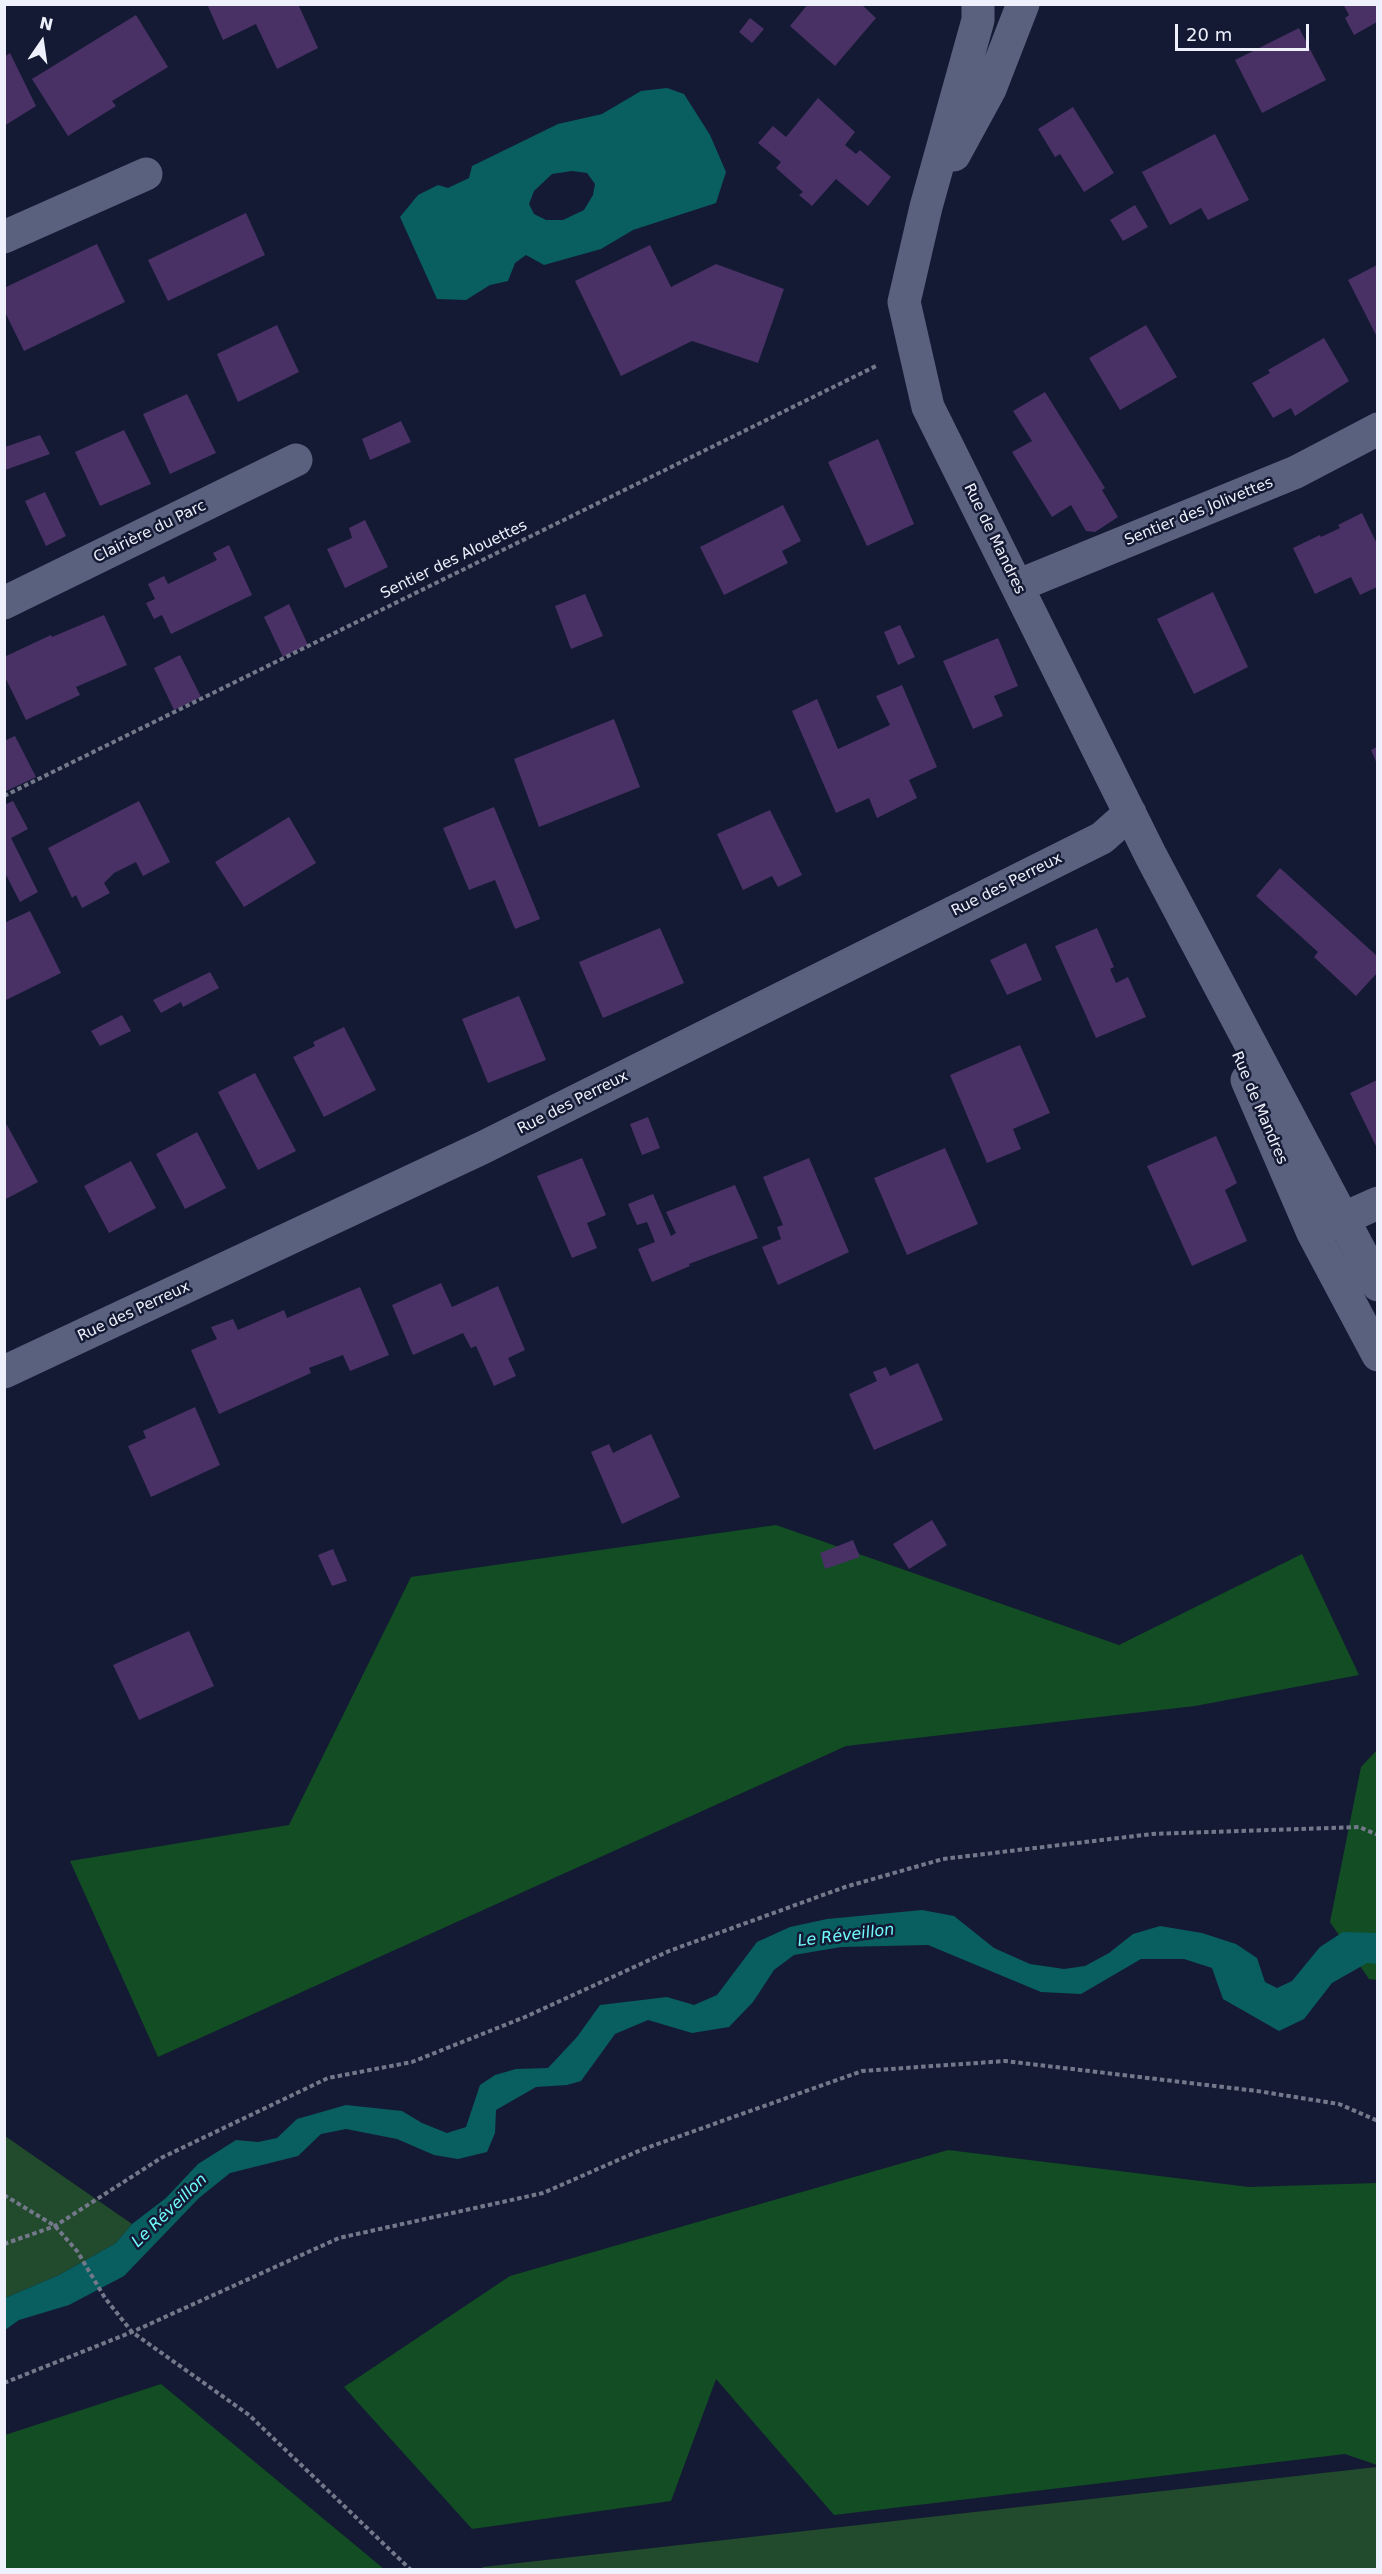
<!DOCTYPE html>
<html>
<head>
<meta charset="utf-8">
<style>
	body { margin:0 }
	#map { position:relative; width:1382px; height:2574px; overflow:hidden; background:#141a33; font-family:"DejaVu Sans",sans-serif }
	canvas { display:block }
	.frame { position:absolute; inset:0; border:6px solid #eef1fc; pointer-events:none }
	.north { position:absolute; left:12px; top:12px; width:60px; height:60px; -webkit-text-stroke:4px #141a33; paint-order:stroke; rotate:13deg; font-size:16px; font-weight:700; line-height:24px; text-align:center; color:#eef1fc }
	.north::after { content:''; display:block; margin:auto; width:21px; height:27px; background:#eef1fc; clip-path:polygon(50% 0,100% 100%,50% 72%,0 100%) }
	.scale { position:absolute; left:1175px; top:24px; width:134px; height:27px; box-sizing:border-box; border:3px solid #eef1fc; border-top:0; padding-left:8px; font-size:18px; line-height:21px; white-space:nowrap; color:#eef1fc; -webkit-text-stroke:4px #141a33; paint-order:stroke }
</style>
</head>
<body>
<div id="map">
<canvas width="1382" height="2574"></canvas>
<div class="frame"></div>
<div class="north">N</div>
<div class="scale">20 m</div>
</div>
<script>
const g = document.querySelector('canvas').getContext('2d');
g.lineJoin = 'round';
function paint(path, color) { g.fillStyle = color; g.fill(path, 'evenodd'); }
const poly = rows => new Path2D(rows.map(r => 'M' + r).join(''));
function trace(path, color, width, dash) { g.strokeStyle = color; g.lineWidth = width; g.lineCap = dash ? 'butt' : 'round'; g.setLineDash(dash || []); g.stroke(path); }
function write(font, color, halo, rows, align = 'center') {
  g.font = font + ' "DejaVu Sans",sans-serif'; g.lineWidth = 5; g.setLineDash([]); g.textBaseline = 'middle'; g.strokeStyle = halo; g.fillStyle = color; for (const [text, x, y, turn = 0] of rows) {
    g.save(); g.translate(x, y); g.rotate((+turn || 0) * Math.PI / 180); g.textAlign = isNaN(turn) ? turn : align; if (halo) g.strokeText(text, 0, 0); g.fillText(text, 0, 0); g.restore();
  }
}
paint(poly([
	[5,2136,132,2224,116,2243,59,2275,5,2298],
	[1377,2467,1377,2569,480,2569,483,2567]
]), '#224a2c');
paint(poly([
	[776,1525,1119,1645,1302,1554,1359,1675,1195,1706,846,1746,158,2057,70,1861,289,1825,411,1577],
	[1377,1750,1377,1980,1369,1979,1330,1922,1361,1767],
	[948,2150,1249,2187,1377,2183,1377,2465,1345,2454,834,2515,716,2379,671,2501,472,2529,344,2387,510,2276],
	[161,2384,384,2569,5,2569,5,2435]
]), '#124d24');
paint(poly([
	[667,88,684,94,710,135,726,172,716,203,633,230,601,249,544,265,526,255,515,263,508,281,490,285,466,300,437,299,400,217,418,195,438,185,448,188,469,178,472,166,558,124,602,114,641,91],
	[572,171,587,173,595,184,593,195,584,210,563,220,546,220,534,214,529,204,534,191,552,174],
	[922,1910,954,1916,994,1948,1030,1964,1064,1969,1085,1966,1109,1953,1133,1934,1160,1926,1202,1933,1236,1944,1257,1958,1265,1982,1277,1988,1292,1981,1320,1947,1343,1932,1377,1933,1377,1964,1367,1963,1332,1983,1304,2019,1279,2031,1223,1999,1212,1968,1184,1959,1141,1959,1081,1994,1041,1992,928,1945,841,1947,794,1955,774,1970,753,2002,729,2027,692,2033,648,2020,615,2034,581,2081,567,2085,536,2087,496,2110,495,2133,487,2152,458,2159,434,2155,397,2139,346,2129,321,2134,298,2156,230,2173,199,2198,124,2276,69,2305,19,2320,5,2330,5,2298,59,2275,116,2243,132,2224,166,2198,198,2164,236,2140,258,2142,277,2138,297,2119,346,2105,402,2111,422,2123,447,2133,466,2127,480,2085,495,2075,516,2069,548,2068,577,2037,600,2005,667,1997,694,2005,717,1995,757,1942,790,1927,827,1919]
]), '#095e60');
paint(poly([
	[207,4,298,4,318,48,277,69,256,24,223,40],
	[808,4,861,4,876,18,835,66,790,26],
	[1343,4,1377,4,1377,22,1354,35,1345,18,1349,15],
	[136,15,168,67,112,101,116,106,68,136,32,79],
	[750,18,764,29,752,43,739,32],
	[1299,28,1326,80,1262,113,1235,60],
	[10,53,36,106,4,126,4,57],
	[818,98,855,132,845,145,856,154,860,150,891,177,868,206,836,179,812,206,799,195,803,192,776,168,781,162,758,143,773,126,786,137],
	[1073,107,1114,173,1084,192,1060,154,1055,157,1038,129],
	[1215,134,1249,200,1208,220,1201,208,1170,225,1142,172],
	[1135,205,1148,227,1123,241,1110,220],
	[246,213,265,255,168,301,148,260],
	[97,244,125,302,24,351,4,310,4,288],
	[650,245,671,287,716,264,784,289,758,363,692,341,621,376,575,281],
	[1377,265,1377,334,1376,335,1348,280],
	[277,325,299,372,238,402,217,354],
	[1146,325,1177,377,1120,410,1089,358],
	[1324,338,1349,381,1295,416,1291,408,1273,418,1252,383,1270,373,1268,370],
	[1045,392,1105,488,1102,490,1118,517,1095,532,1086,531,1071,505,1052,517,1012,452,1032,441,1013,411],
	[187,394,216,453,170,474,143,414],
	[401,421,411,442,370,460,362,439],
	[124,430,151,484,100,506,75,452],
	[40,435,50,454,5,470,5,447],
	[878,439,914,524,867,546,828,462],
	[45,492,66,536,46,546,25,501],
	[783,505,801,541,782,551,788,563,724,595,700,547],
	[1362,513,1377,544,1377,587,1360,595,1351,577,1315,594,1293,548,1320,535,1321,537,1340,528,1338,525],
	[365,520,388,567,345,588,327,549,352,538,349,528],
	[229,545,252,595,171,634,162,615,154,619,146,603,155,599,148,584,164,576,168,584,217,560,213,553],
	[1213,592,1248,667,1194,694,1157,619],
	[585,594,603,636,571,649,555,606],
	[289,604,308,645,283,657,264,617],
	[104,615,127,665,76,687,80,695,26,720,4,675,4,657,51,635,52,637],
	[900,625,915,657,898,665,884,632],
	[998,638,1018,686,994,696,1003,716,973,729,943,661],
	[180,655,201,697,174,710,154,668],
	[902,685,937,767,909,780,917,798,877,818,869,798,836,813,792,711,817,699,838,749,890,725,876,696],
	[614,719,640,787,539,827,514,759],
	[15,736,36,777,6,791,4,741],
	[1377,747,1377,764,1371,750],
	[13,801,28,829,11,838,38,892,20,902,4,871,4,805],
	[139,801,170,862,143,876,136,862,114,873,104,883,110,893,82,908,76,895,72,898,48,848],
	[494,807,540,919,515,929,495,880,469,890,443,828],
	[770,810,802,875,778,887,772,876,743,890,717,834],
	[289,817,316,863,244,907,215,862],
	[1280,868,1377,956,1377,973,1356,996,1314,957,1318,952,1256,896],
	[30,911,61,973,4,1001,4,923],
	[660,928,684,983,603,1018,579,962],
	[1097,928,1114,967,1110,969,1116,983,1128,977,1146,1017,1096,1038,1055,946],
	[1026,943,1042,980,1007,995,990,960],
	[210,972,219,988,183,1007,181,1002,161,1013,153,1000],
	[519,996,546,1060,488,1083,462,1019],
	[122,1015,131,1031,100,1046,91,1031],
	[344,1027,376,1090,324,1117,293,1057,315,1046,313,1042],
	[1020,1045,1050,1113,1013,1129,1021,1149,987,1163,950,1075],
	[255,1073,296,1151,258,1170,218,1092],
	[1377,1080,1377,1145,1376,1146,1350,1093],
	[648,1117,660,1148,642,1155,630,1124],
	[7,1125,38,1182,4,1200,4,1126],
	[197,1132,226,1188,185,1209,156,1154],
	[1216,1136,1237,1183,1225,1190,1247,1241,1192,1266,1147,1166],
	[945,1148,978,1224,907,1255,874,1178],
	[582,1158,606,1215,587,1223,597,1248,572,1258,537,1176],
	[809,1158,849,1252,778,1285,762,1247,781,1239,777,1227,783,1225,763,1177],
	[131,1161,156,1208,109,1233,84,1186],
	[735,1185,758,1238,689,1264,690,1266,652,1282,638,1249,655,1242,647,1222,637,1225,628,1204,653,1194,671,1236,676,1233,666,1212],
	[441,1283,452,1307,498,1286,525,1350,508,1358,516,1376,494,1386,476,1346,471,1348,463,1333,413,1355,392,1305],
	[360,1287,389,1355,350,1371,343,1355,309,1368,311,1373,219,1414,191,1350,217,1339,211,1327,233,1319,238,1330,284,1310,287,1318],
	[918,1363,943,1420,874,1450,849,1394,877,1381,873,1372,886,1367,890,1376],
	[195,1407,220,1465,151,1497,128,1446,146,1438,143,1431],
	[651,1434,680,1497,622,1524,591,1452,609,1444,613,1453],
	[932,1520,947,1545,909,1569,893,1544],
	[853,1540,860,1557,825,1569,820,1553],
	[333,1549,347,1581,332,1586,318,1555],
	[189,1631,214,1686,139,1720,113,1665]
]), '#493165');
trace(poly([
	[4,796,878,365],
	[4,2195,55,2226,77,2251,105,2298,132,2332,249,2415,411,2570],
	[4,2244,55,2226,161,2158,328,2078,412,2062,525,2017,669,1951,845,1887,943,1859,1152,1834,1359,1827,1378,1835],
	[4,2383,132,2332,339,2238,543,2193,641,2150,862,2071,1005,2061,1257,2091,1339,2104,1378,2121]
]), '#74788b', 4, [4.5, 3]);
trace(poly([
	[978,4,978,20,926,207,904,302,928,407,1151,856,1378,1285],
	[954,155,990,89,1023,4],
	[4,237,146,174],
	[1017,586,1296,472,1378,429],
	[4,603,296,460],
	[1247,1080,1313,1233,1378,1355],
	[1322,1228,1378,1203],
	[4,1372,482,1148,1102,838,1130,813]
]), '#59617f', 33);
write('15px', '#eef1fc', '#141a33', [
	["Sentier des Jolivettes",1199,512,-22],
	["Clairière du Parc",150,532,-26],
	["Rue de Mandres",994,539,64],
	["Sentier des Alouettes",454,560,-26],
	["Rue des Perreux",1007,885,-27],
	["Rue des Perreux",573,1103,-27],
	["Rue de Mandres",1259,1108,67],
	["Rue des Perreux",134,1312,-25]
]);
write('italic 16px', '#70fbfd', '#141a33', [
	["Le Réveillon",846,1936,-7],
	["Le Réveillon",170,2211,-44]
]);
</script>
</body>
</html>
